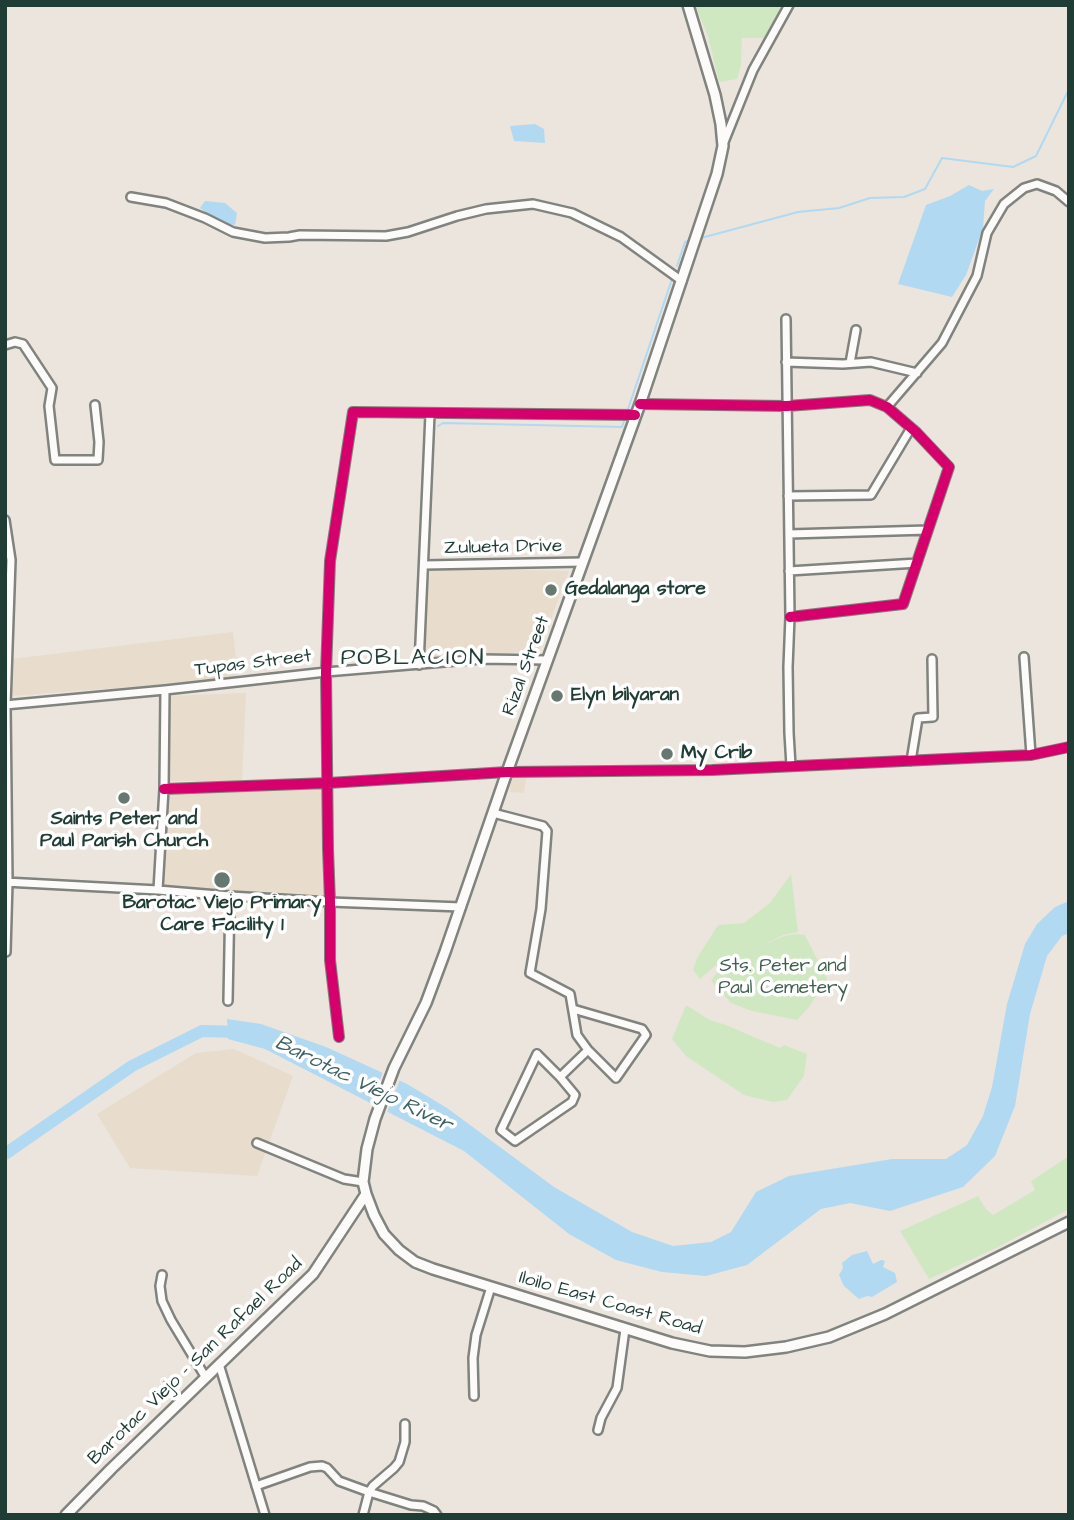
<!DOCTYPE html>
<html>
<head>
<meta charset="utf-8">
<style>
	body { margin:0 }
	#map { position:relative; width:1074px; height:1520px; overflow:hidden; background:#ebe5de; font-family:"Architects Daughter",sans-serif }
	canvas { display:block }
	.frame { position:absolute; inset:0; border:7px solid #1f3d34; pointer-events:none }
</style>
</head>
<body>
<div id="map">
<canvas width="1074" height="1520"></canvas>
<div class="frame"></div>
</div>
<script>
const g = document.querySelector('canvas').getContext('2d');
g.lineJoin = 'round';
function paint(path, color) { g.fillStyle = color; g.fill(path, 'evenodd'); }
const poly = rows => new Path2D(rows.map(r => 'M' + r).join(''));
function trace(path, color, width, dash) { g.strokeStyle = color; g.lineWidth = width; g.lineCap = dash ? 'butt' : 'round'; g.setLineDash(dash || []); g.stroke(path); }
function write(font, color, halo, rows, align = 'center') {
  g.font = font + ' "Architects Daughter",sans-serif'; g.lineWidth = 7; g.setLineDash([]); g.textBaseline = 'middle'; g.strokeStyle = halo; g.fillStyle = color; for (const [text, x, y, turn = 0] of rows) {
    g.save(); g.translate(x, y); g.rotate((+turn || 0) * Math.PI / 180); g.textAlign = isNaN(turn) ? turn : align; if (halo) g.strokeText(text, 0, 0); g.fillText(text, 0, 0); g.restore();
  }
}
paint(poly([
	[430,568,569,571,539,651,422,659],
	[233,632,238,679,10,696,12,659],
	[246,693,242,781,167,781,169,696],
	[511,777,526,778,524,793,510,792],
	[322,790,324,897,160,887,168,791],
	[234,1049,293,1076,257,1176,130,1168,97,1114,196,1053]
]), '#e8dccc');
paint(poly([
	[695,5,783,5,764,38,742,38,741,66,737,79,719,82,708,36],
	[791,874,798,932,783,935,763,945,784,936,796,934,805,935,827,979,809,1007,797,1020,752,1011,731,1003,711,981,724,962,715,966,700,979,693,970,697,958,718,925,744,923,770,903],
	[686,1005,710,1020,726,1025,780,1048,784,1045,807,1054,804,1076,787,1100,773,1102,744,1095,686,1056,672,1039],
	[1069,1156,1069,1209,998,1247,929,1279,900,1231,978,1196,986,1209,993,1215,1035,1190,1031,1181]
]), '#d0e8c1');
paint(poly([
	[535,124,544,129,545,143,514,141,510,126],
	[969,185,982,191,994,189,985,201,983,228,966,275,952,297,898,284,926,205,950,196],
	[205,201,225,203,237,213,235,225,221,223,200,208],
	[1069,901,1069,933,1062,936,1047,956,1030,1014,1015,1106,995,1156,963,1187,890,1211,850,1203,821,1209,747,1265,706,1276,662,1272,616,1260,569,1234,464,1151,265,1049,228,1039,227,1019,261,1024,326,1047,407,1084,447,1108,554,1187,632,1232,673,1246,711,1242,731,1232,756,1192,789,1176,892,1159,946,1159,967,1145,983,1116,992,1087,1007,1004,1025,944,1037,924,1055,907],
	[867,1251,873,1264,881,1260,885,1261,883,1267,895,1273,897,1282,872,1297,867,1296,859,1299,844,1286,839,1275,843,1268,842,1263,852,1255]
]), '#b1d9f1');
paint(poly([
	[384,1069,401,1077,386,1115,370,1107]
]), '#ebe5de');
trace(poly([
	[701,238,798,212,839,208,870,198,904,197,925,189,942,158,1013,167,1036,156,1069,89],
	[677,266,685,242,690,240],
	[628,409,672,279],
	[438,426,443,423,622,427,624,421]
]), '#b1d9f1', 2);
trace(poly([
	[5,1154,132,1066,202,1031,242,1032]
]), '#b1d9f1', 12);
const minor = poly([
	[724,142,753,70,789,5],
	[131,197,166,203,205,218,233,232,265,238,289,237,300,235,386,236,408,232,457,216,486,209,533,204,572,213,621,237,682,281],
	[786,319,790,617,788,667,789,733,791,766],
	[5,345,15,342,23,344,52,388,49,406,55,460,98,460,99,442,95,405],
	[786,362,843,364,871,362,917,373],
	[850,363,856,330],
	[640,404,787,406,870,400,887,407,916,432,949,467,903,604,790,617],
	[887,407,942,343,977,276,987,233,1004,204,1024,188,1037,184,1056,191,1069,202],
	[788,496,871,495,911,428],
	[5,520,11,560,6,705,8,882,6,952],
	[789,534,928,530],
	[424,565,583,562],
	[789,571,917,563],
	[1024,657,1031,755],
	[419,665,430,414],
	[5,705,165,690,326,672,480,659,548,660],
	[911,761,918,718,933,717,932,659],
	[164,789,328,783,507,772,712,770,1031,755,1069,747],
	[493,813,543,826,547,831,541,909,530,973,570,994,577,1035,588,1050,616,1078,646,1035,642,1029,573,1009],
	[5,882,158,890,230,896,330,902,461,907],
	[158,890,164,789,165,690],
	[228,1001,230,896],
	[339,1037,330,960,330,902,328,849,326,672,330,561,353,412,635,415],
	[537,1054,560,1077,575,1095,572,1102,515,1141,501,1130,537,1054],
	[560,1077,588,1050],
	[257,1143,344,1179,363,1182],
	[162,1275,160,1286,162,1301,171,1320,206,1378],
	[219,1364,265,1515],
	[474,1396,473,1358,476,1335,491,1287],
	[405,1424,405,1442,399,1462,394,1468,373,1486,369,1492,411,1505,423,1506,434,1511,437,1515],
	[598,1430,601,1418,617,1388,625,1329],
	[256,1486,310,1467,322,1466,327,1468,339,1481,369,1492,363,1515]
]);
const major = poly([
	[688,5,715,95,721,124,723,146,717,174,640,404,507,772,445,952,426,1003,394,1068,375,1119,367,1149,363,1182,366,1194,374,1215,384,1234,399,1250,415,1262,433,1269,672,1343,710,1351,745,1352,786,1347,829,1337,885,1314,1069,1222],
	[66,1515,111,1469,313,1274,366,1194]
]);
trace(minor, '#80837e', 12);
trace(major, '#80837e', 14);
trace(minor, '#fcfbfa', 7);
trace(major, '#fcfbfa', 9);
trace(poly([
	[640,404,787,406,870,400,887,407,916,432,949,467,903,604,790,617],
	[164,789,328,783,507,772,712,770,1031,755,1069,747],
	[339,1037,330,960,330,902,328,849,326,672,330,561,353,412,635,415]
]), '#d6006c', 10);
for (const [x, y, r, color] of [
	[551,590,7,"#667870"],
	[557,696,7,"#667870"],
	[667,754,7,"#667870"],
	[124,798,7,"#667870"],
	[222,880,9,"#667870"]
]) { const dot = new Path2D(); dot.arc(x, y, r, 0, 2 * Math.PI); g.fillStyle = color; g.fill(dot); trace(dot, '#fff', 2.5); }
write('19px', '#1f3d34', '#fff', [
	["Zulueta Drive",503,548,-1],
	["Tupas Street",253,664,-7],
	["Rizal Street",527,666,-70],
	["Iloilo East Coast Road",610,1304,16],
	["Barotac Viejo – San Rafael Road",196,1362,-44]
]);
write('bold 19px', '#1f3d34', '#fff', [
	["Gedalanga store",565,590],
	["Elyn bilyaran",571,696],
	["My Crib",681,754],
	["Saints Peter and",124,820,"center"],
	["Paul Parish Church",124,842,"center"],
	["Barotac Viejo Primary",222,904,"center"],
	["Care Facility 1",222,926,"center"]
], 'left');
write('19px', '#3e604c', '#fff', [
	["Sts. Peter and",783,967],
	["Paul Cemetery",783,989]
]);
write('italic 21px', '#3d6365', '#fff', [
	["Barotac Viejo River",363,1085,26]
]);
g.letterSpacing = '2px';
write('23px', '#1f3d34', '#fff', [
	["POBLACION",413,659]
]);
g.letterSpacing = '0px';
</script>
</body>
</html>
